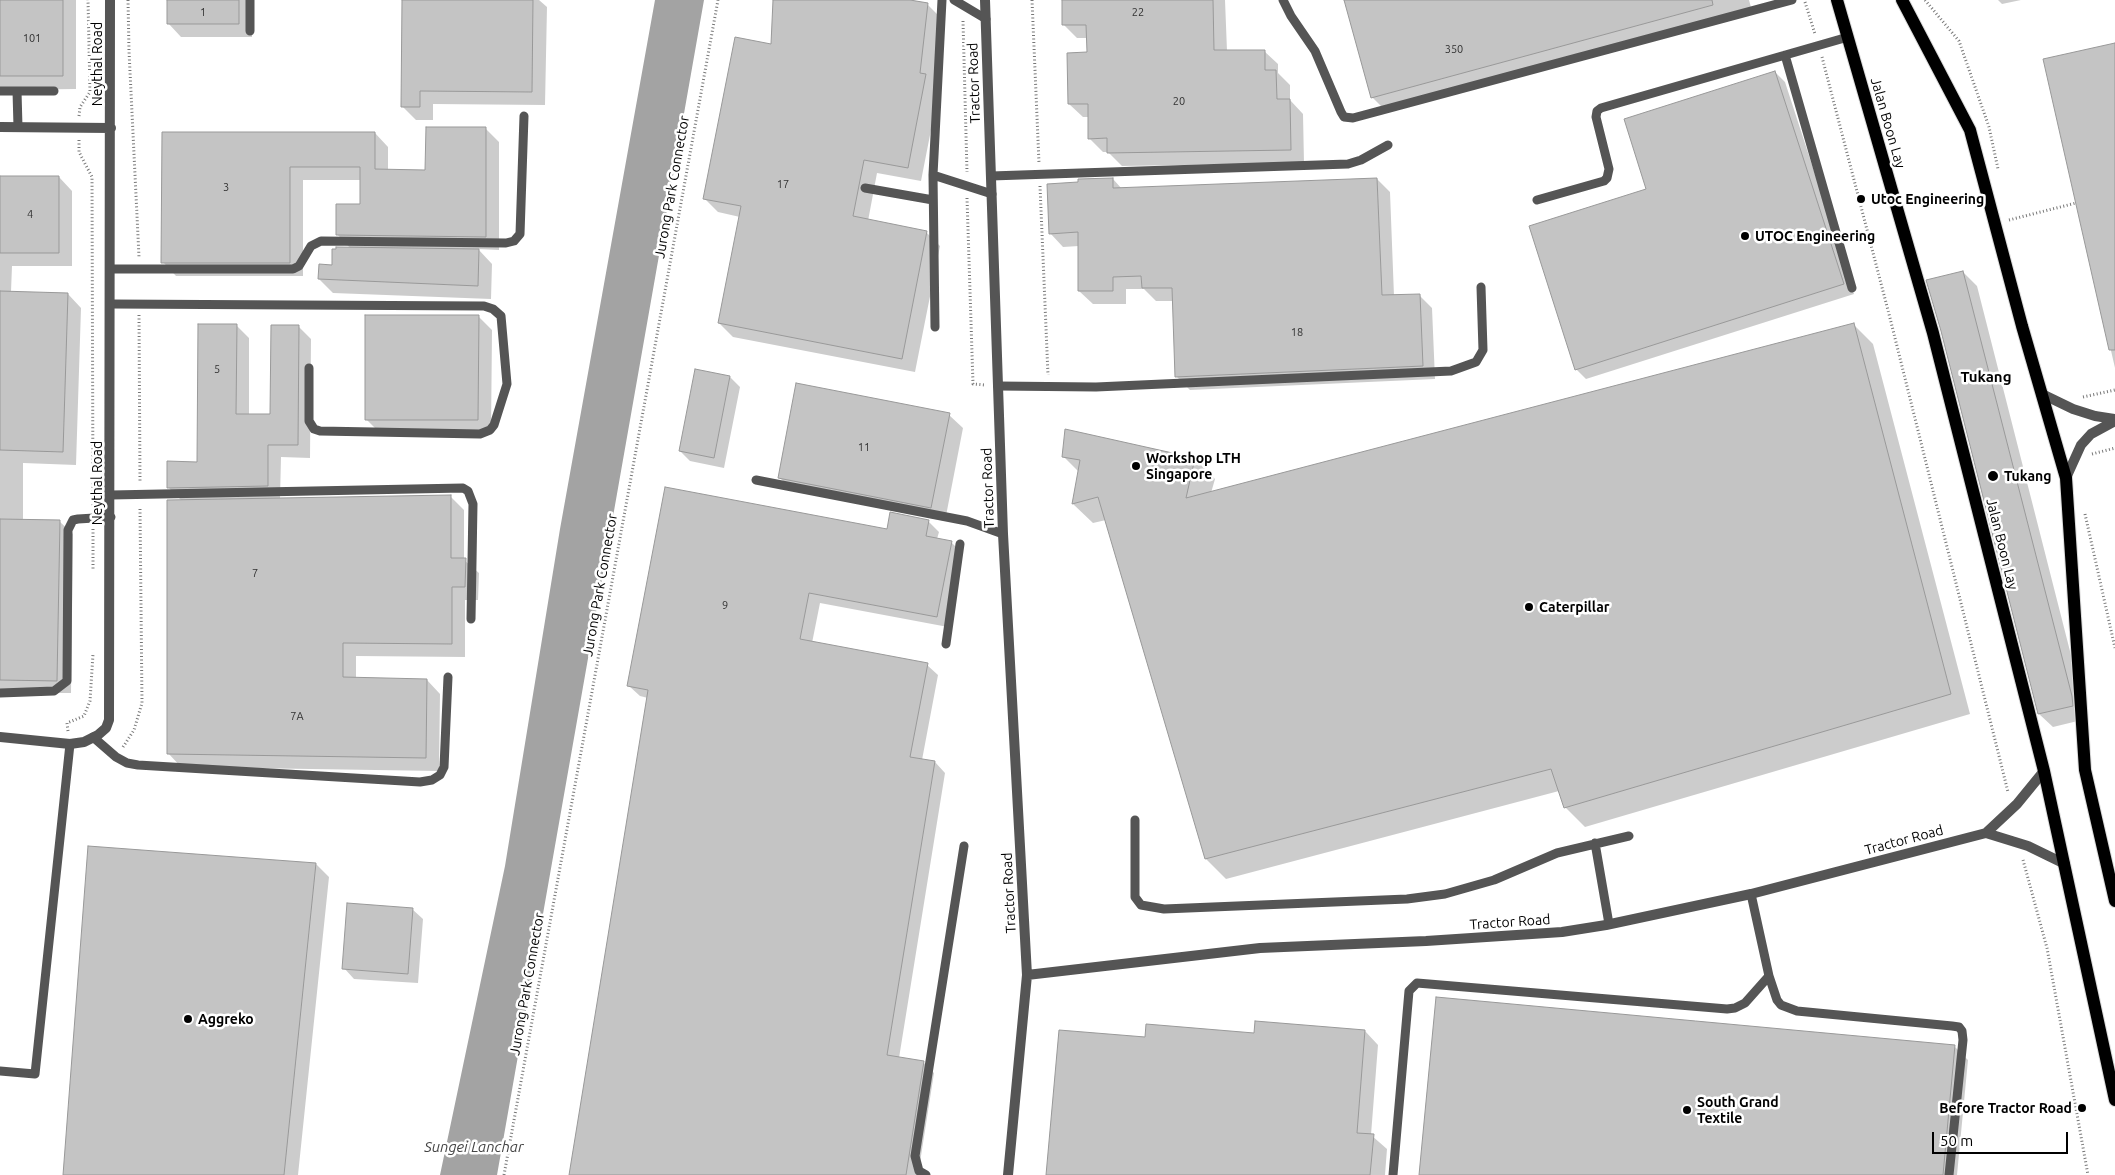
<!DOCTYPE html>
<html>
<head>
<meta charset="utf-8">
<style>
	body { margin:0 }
	#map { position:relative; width:2115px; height:1175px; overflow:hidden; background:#fff; font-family:Ubuntu,sans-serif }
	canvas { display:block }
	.scale { position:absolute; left:1932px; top:1132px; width:136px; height:22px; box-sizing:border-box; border:2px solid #000; border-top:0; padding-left:6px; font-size:15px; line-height:18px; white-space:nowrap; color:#000; -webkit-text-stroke:4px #fff; paint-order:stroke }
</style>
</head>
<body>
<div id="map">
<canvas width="2115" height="1175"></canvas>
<div class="scale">50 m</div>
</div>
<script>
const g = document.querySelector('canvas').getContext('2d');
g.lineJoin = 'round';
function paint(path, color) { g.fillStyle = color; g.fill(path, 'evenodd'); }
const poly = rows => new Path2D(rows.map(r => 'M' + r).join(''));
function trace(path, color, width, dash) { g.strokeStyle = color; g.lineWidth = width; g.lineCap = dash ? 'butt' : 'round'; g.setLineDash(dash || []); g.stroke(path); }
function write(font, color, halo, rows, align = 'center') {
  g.font = font + ' Ubuntu,sans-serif'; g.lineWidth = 5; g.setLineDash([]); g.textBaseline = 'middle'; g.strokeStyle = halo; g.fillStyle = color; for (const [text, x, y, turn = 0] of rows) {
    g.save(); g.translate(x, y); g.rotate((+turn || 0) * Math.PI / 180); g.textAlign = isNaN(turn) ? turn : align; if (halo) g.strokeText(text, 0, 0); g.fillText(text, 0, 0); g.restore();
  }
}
paint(poly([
	[655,0,704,0,497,1175,440,1175,505,866,560,529]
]), '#a3a3a3');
paint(poly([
	[0,0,76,0,76,89,0,90],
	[168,0,252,0,252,37,181,37,168,23],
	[404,0,539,0,547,7,545,105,433,104,433,120,416,120,402,106],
	[774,0,904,0,928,5,941,18,939,89,921,181,877,173,868,221,926,232,940,246,915,372,733,337,719,323,740,217,718,212,704,198,773,46],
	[1063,0,1225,0,1227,51,1264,51,1278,64,1278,73,1290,85,1290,100,1303,114,1304,163,1122,166,1108,152,1103,152,1089,138,1089,117,1083,117,1069,104,1089,54,1088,38,1077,38,1064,25],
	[1345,0,1749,0,1752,11,1386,111,1372,97],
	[1998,0,2021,0,2002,4],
	[2115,44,2115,368,2044,60],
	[1775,72,1785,82,1854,294,1586,379,1576,369,1648,190],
	[485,128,499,142,499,250,478,249,492,264,491,299,333,293,319,279,351,249,337,234,361,205,361,180,303,180,303,276,176,276,163,262,163,133,375,133,388,147,388,171,427,171],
	[0,177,59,177,72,191,72,266,12,266,11,292,68,294,81,308,76,465,23,463,23,521,59,521,73,534,71,693,0,693],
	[1113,179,1122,189,1377,179,1390,192,1394,296,1419,295,1432,308,1435,379,1190,390,1177,377,1174,301,1156,301,1144,289,1126,289,1126,304,1093,304,1079,291,1079,246,1063,247,1050,233],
	[1963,272,1977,286,2085,710,2086,719,2053,727,2039,714,1942,330],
	[478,316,492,330,491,433,380,433,366,419],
	[1853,324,1873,344,1970,714,1585,827,1565,807,1559,791,1226,879,1206,859,1106,520,1093,523,1073,504,1079,472,1064,457,1195,459,1215,479,1211,493],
	[236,325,249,338,249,415,271,415,298,326,311,339,310,458,281,457,280,499,450,496,464,510,464,560,479,573,478,600,465,600,465,657,356,656,356,679,427,680,440,694,439,771,181,767,168,753,182,501,168,487,198,463],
	[730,377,740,387,724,468,690,461,680,451],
	[949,415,963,428,945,521,793,491,779,477],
	[928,521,939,532,937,539,951,542,962,553,948,627,820,603,812,643,927,665,938,675,922,760,935,762,945,773,899,1058,923,1062,934,1073,918,1175,570,1175,648,698,640,696,629,686,888,530],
	[316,864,329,877,298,1175,64,1175],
	[412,909,423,919,418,983,354,979,344,968],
	[1365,1031,1378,1045,1371,1135,1387,1149,1385,1175,1048,1175,1255,1034],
	[1954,1046,1968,1060,1957,1175,1420,1175]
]), '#0003');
const building = poly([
	[0,0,63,0,63,76,0,76,0,0],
	[167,0,239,0,239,24,167,24,167,0],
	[402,0,533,0,532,92,420,91,420,107,401,107,402,0],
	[773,0,910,0,928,3,920,73,926,74,908,168,864,160,853,216,927,231,902,359,718,323,741,206,703,199,735,37,771,44,773,0],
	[1062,0,1213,0,1214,50,1265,50,1265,70,1276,70,1277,99,1290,99,1291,150,1107,153,1107,138,1088,139,1088,104,1068,104,1067,53,1087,52,1086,25,1062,25,1062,0],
	[1344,0,1712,0,1713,5,1371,98,1344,0],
	[2115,43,2115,350,2109,350,2043,59,2115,43],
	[1775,71,1844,284,1575,370,1529,226,1646,189,1624,119,1775,71],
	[426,127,486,127,486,237,336,235,336,204,360,204,360,167,290,167,290,263,161,263,162,132,375,132,375,169,425,170,426,127],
	[0,176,59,176,59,253,0,253,0,176],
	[1113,178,1113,188,1377,178,1382,295,1420,294,1423,366,1175,377,1172,288,1142,288,1141,276,1113,277,1113,291,1078,291,1078,232,1049,234,1047,184,1078,182,1078,179,1113,178],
	[336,247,479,249,478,286,318,279,319,264,332,265,332,249,336,249,336,247],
	[1963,271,2072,696,2073,706,2038,714,1941,331,1926,280,1963,271],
	[0,291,68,293,63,452,0,450,0,291],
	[365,315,479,315,478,420,365,420,365,315],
	[1854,323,1951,694,1564,808,1551,769,1205,859,1098,497,1072,504,1080,460,1062,457,1065,429,1195,458,1186,498,1854,323],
	[198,324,237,324,236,414,270,414,271,325,299,325,298,445,268,445,268,486,167,488,167,461,197,462,198,324],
	[695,369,730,376,714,458,679,451,695,369],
	[796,383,950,413,931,508,778,478,796,383],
	[665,487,887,529,890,512,929,520,926,536,952,541,937,617,809,593,800,639,928,663,910,757,935,761,887,1055,924,1061,906,1175,569,1175,648,690,627,686,665,487],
	[451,495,451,558,466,558,465,587,452,587,452,644,343,643,343,677,427,679,426,758,167,754,167,500,451,495],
	[0,519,60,520,57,681,0,680,0,519],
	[88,846,316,863,284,1175,63,1175,88,846],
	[347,903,413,908,408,974,342,969,347,903],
	[1436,997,1955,1045,1943,1175,1419,1175,1436,997],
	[1255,1021,1365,1030,1357,1133,1374,1134,1370,1175,1046,1175,1059,1030,1145,1037,1146,1024,1254,1033,1255,1021]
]);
paint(building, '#c4c4c4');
trace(building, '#999', 1);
const primary = poly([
	[1837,0,1933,333,2044,771,2115,1100],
	[1902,0,1970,130,2022,326,2066,478,2085,770,2115,901]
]);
trace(primary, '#dbdbdb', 14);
trace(poly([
	[128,0,129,51,139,257],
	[1032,0,1039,163],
	[1925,0,1959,41,1989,127,1998,169],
	[1805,2,1815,34],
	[963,21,967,172],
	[1822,57,1890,318,2008,792],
	[79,116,80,107,90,92,88,0],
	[79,140,79,152,92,177,93,506],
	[1040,186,1048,375],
	[967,198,973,384,985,385],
	[2009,220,2076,203],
	[139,315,140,482],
	[2083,397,2115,390],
	[2092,454,2115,448],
	[2085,514,2115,648],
	[93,529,93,571],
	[68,731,67,723,84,716,90,701,93,654],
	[123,747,134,730,142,703,140,508],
	[2023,860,2047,948,2088,1175],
	[504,1175,718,0]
]), '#777', 3, [1, 2.5]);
trace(poly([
	[954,0,986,19],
	[1283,0,1291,16,1315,51,1341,112,1344,117,1353,118,1792,0],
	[250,31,250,0],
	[1785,55,1852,288],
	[0,91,54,91],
	[17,91,18,127],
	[933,175,992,194],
	[991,176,1348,164,1361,160,1388,145],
	[865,188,933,200],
	[1537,200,1604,181,1607,178,1609,169,1596,117,1597,111,1601,108,1848,37],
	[111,269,293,269,299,266,311,246,321,241,506,243,514,241,520,234,524,116],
	[111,304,484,306,493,309,501,316,507,384,494,425,490,430,480,434,320,431,314,429,309,421,309,368],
	[935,327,933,175,942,0],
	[998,386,1096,387,1451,371,1476,362,1483,350,1481,287],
	[756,480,967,521,1003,534],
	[111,495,463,488,468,491,473,504,471,619],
	[946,644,960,544],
	[0,693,54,691,67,681,68,530,73,520,78,519,111,517],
	[93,737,116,757,127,763,138,765,420,782,432,780,440,775,444,767,448,677],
	[1135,820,1135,897,1141,905,1164,909,1407,899,1445,894,1494,880,1557,853,1629,836],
	[1595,843,1609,924],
	[1751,894,1769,976,1777,1000,1781,1005,1797,1011,1952,1026,1959,1027,1962,1031,1963,1040,1949,1175],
	[0,1071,35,1074,70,744],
	[926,1175,919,1171,915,1156,964,846],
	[1393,1175,1409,991,1417,983,1727,1009,1735,1008,1745,1003,1769,976]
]), '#555', 9);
trace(poly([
	[985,0,1003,534,1027,975,1008,1175],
	[0,127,111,128],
	[2042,394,2073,409,2095,416,2115,419],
	[2066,478,2081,445,2091,434,2115,421],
	[0,737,70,744,84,742,98,735,106,728,109,720,110,0],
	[1986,833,2028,846,2065,864],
	[1027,975,1260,948,1426,941,1562,932,1606,925,1751,894,1986,833,2017,804,2044,771]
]), '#555', 10);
trace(primary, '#000', 12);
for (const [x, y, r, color] of [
	[1861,199,5,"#000"],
	[1745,236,5,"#000"],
	[1136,466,5,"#000"],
	[1993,476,6,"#000"],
	[1529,607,5,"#000"],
	[188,1019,5,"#000"],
	[2082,1108,5,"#000"],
	[1687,1110,5,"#000"]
]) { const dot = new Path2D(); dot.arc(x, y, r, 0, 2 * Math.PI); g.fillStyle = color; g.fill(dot); trace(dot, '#fff', 2); }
write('11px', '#313131', null, [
	["1",203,12],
	["22",1138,12],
	["101",32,38],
	["350",1454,49],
	["20",1179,101],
	["17",783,184],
	["3",226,187],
	["4",30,214],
	["18",1297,332],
	["5",217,369],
	["11",864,447],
	["7",255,573],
	["9",725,605],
	["7A",297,716]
]);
write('14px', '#000', '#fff', [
	["Neythal Road",97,64,-90],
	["Tractor Road",974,83,-92],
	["Jalan Boon Lay",1888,123,74],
	["Jurong Park Connector",672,187,-80],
	["Neythal Road",97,483,-90],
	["Tractor Road",988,488,-92],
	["Jalan Boon Lay",2002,544,76],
	["Jurong Park Connector",600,585,-80],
	["Tractor Road",1904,840,-15],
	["Tractor Road",1009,893,-93],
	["Tractor Road",1510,922,-4],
	["Jurong Park Connector",527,984,-80]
]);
write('bold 14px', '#000', '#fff', [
	["Utoc Engineering",1871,199],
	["UTOC Engineering",1755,236],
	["Workshop LTH",1146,458],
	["Singapore",1146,474],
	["Tukang",2004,476],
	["Caterpillar",1539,607],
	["Aggreko",198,1019],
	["South Grand",1697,1102],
	["Textile",1697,1118],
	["Before Tractor Road",2072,1108,"right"]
], 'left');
write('bold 15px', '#000', '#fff', [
	["Tukang",1986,377]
]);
write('italic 15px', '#444', '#fff', [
	["Sungei Lanchar",474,1147]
]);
</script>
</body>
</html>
